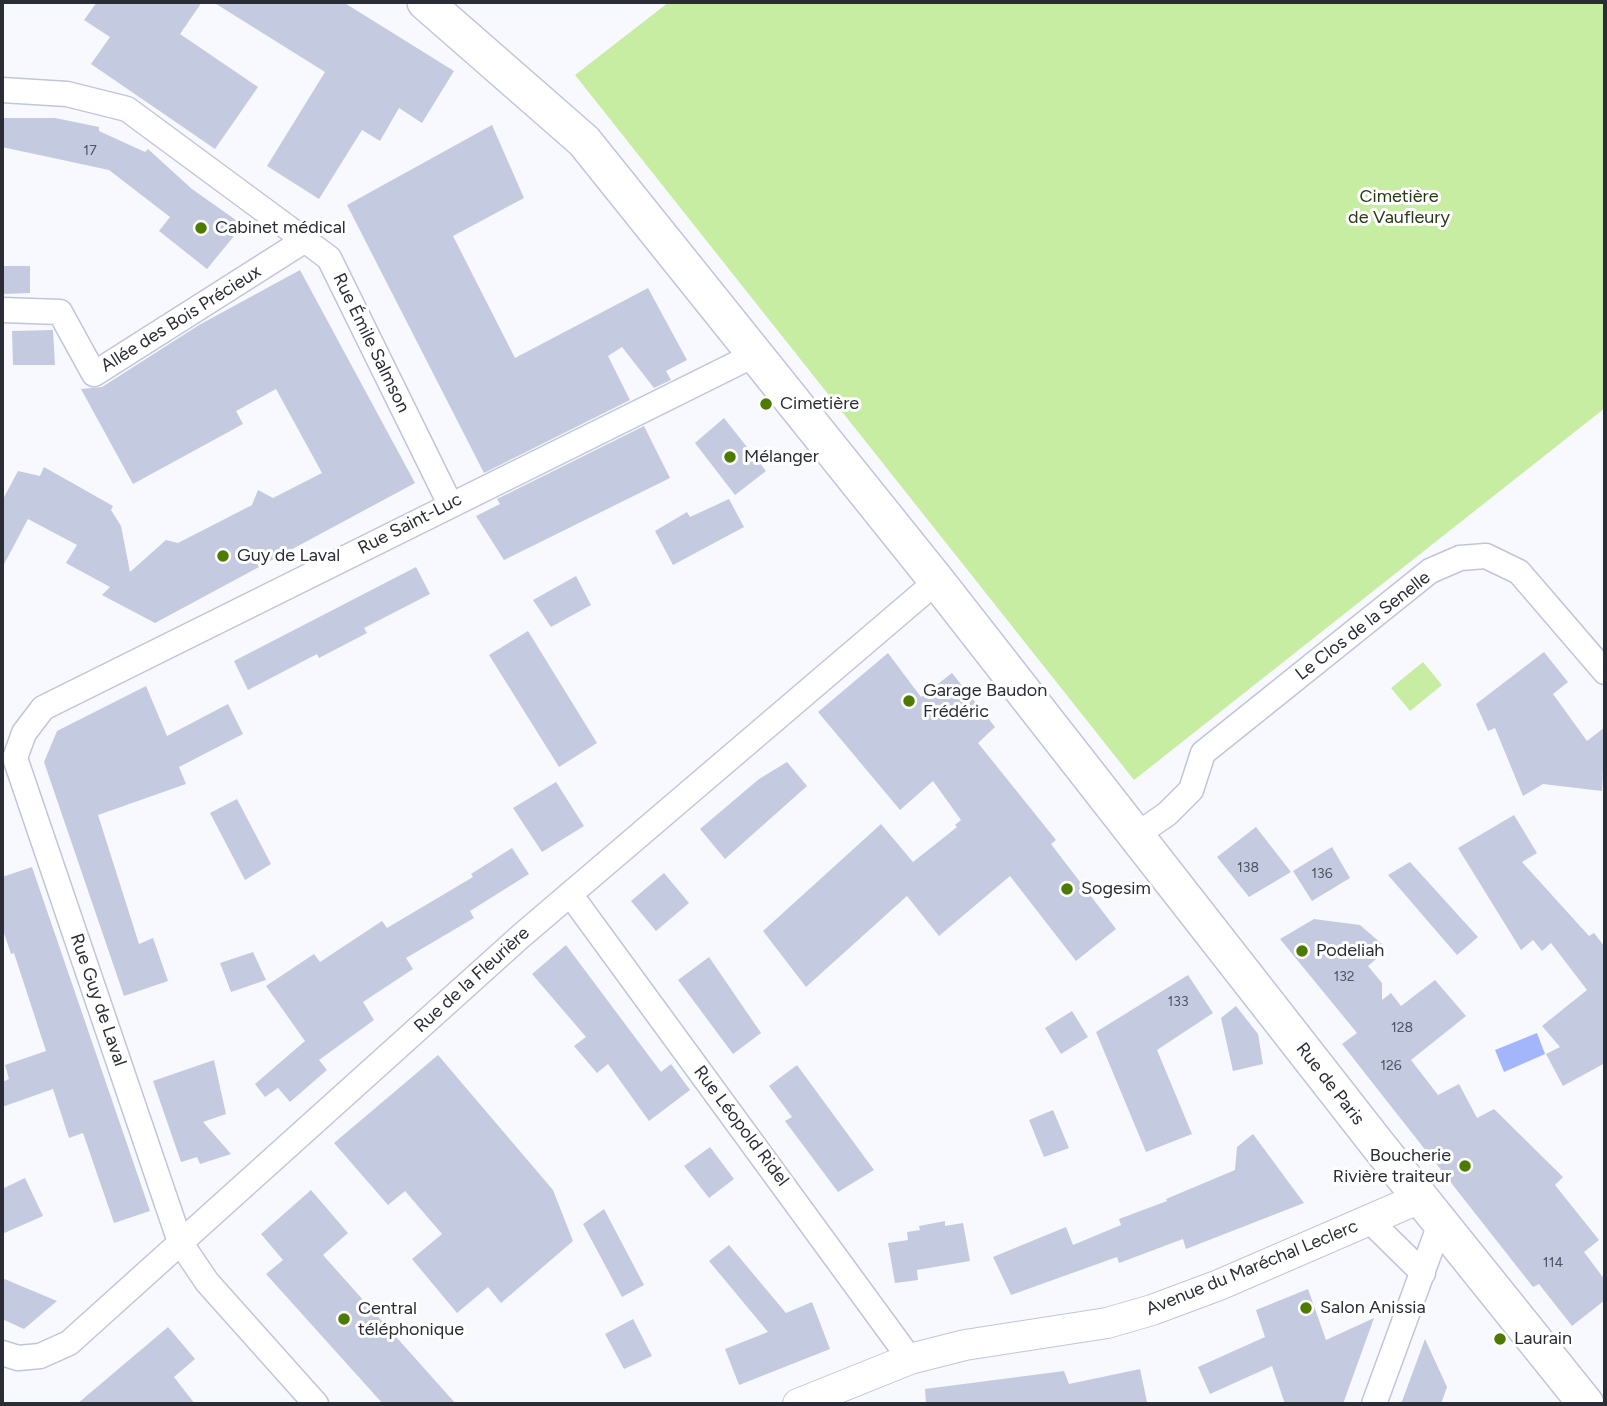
<!DOCTYPE html>
<html>
<head>
<meta charset="utf-8">
<style>
	body { margin:0 }
	#map { position:relative; width:1607px; height:1406px; overflow:hidden; background:#f8f9fe; font-family:Figtree,sans-serif }
	canvas { display:block }
	.frame { position:absolute; inset:0; border:4px solid #2a2d35; pointer-events:none }
</style>
</head>
<body>
<div id="map">
<canvas width="1607" height="1406"></canvas>
<div class="frame"></div>
</div>
<script>
const g = document.querySelector('canvas').getContext('2d');
g.lineJoin = 'round';
function paint(path, color) { g.fillStyle = color; g.fill(path, 'evenodd'); }
const poly = rows => new Path2D(rows.map(r => 'M' + r).join(''));
function trace(path, color, width, dash) { g.strokeStyle = color; g.lineWidth = width; g.lineCap = dash ? 'butt' : 'round'; g.setLineDash(dash || []); g.stroke(path); }
function write(font, color, halo, rows, align = 'center') {
  g.font = font + ' Figtree,sans-serif'; g.lineWidth = 6; g.setLineDash([]); g.textBaseline = 'middle'; g.strokeStyle = halo; g.fillStyle = color; for (const [text, x, y, turn = 0] of rows) {
    g.save(); g.translate(x, y); g.rotate((+turn || 0) * Math.PI / 180); g.textAlign = isNaN(turn) ? turn : align; if (halo) g.strokeText(text, 0, 0); g.fillText(text, 0, 0); g.restore();
  }
}
paint(poly([
	[669,2,1605,2,1605,408,1134,780,575,75],
	[1423,662,1442,685,1410,711,1391,688]
]), '#c7eda3');
paint(poly([
	[1537,1033,1545,1054,1504,1072,1495,1050]
]), '#a3b6fc');
paint(poly([
	[97,2,202,2,180,34,258,87,215,149,91,64,110,37,84,20],
	[213,2,343,2,454,71,422,123,399,108,380,141,362,130,319,199,267,166,325,72],
	[2,118,55,118,70,121,99,127,99,131,145,152,148,149,192,189,243,225,207,269,159,231,170,217,109,170,2,147],
	[492,125,524,198,453,236,515,358,648,288,687,360,666,371,671,380,654,388,622,347,608,356,630,400,484,473,347,205],
	[2,266,30,266,30,293,2,294],
	[300,270,415,483,155,623,102,595,110,587,66,563,77,545,28,519,2,568,2,501,18,471,40,476,44,467,113,506,111,510,121,526,130,572,166,540,178,543,252,505,258,490,273,498,322,473,276,389,236,411,243,424,133,484,81,389,102,387,199,325],
	[53,330,55,365,13,365,12,331],
	[724,418,766,471,735,495,695,443],
	[644,426,670,478,504,560,476,516,500,504,497,499],
	[729,499,744,527,673,565,655,531,687,512,690,517],
	[416,567,430,594,364,628,367,633,319,658,317,654,248,690,234,661],
	[576,576,591,605,551,627,533,600],
	[528,631,597,743,559,767,489,655],
	[1544,652,1568,682,1553,694,1587,741,1605,727,1602,791,1543,784,1523,796,1495,728,1488,731,1476,704],
	[888,653,921,697,952,673,995,727,978,743,1056,840,1051,844,1116,929,1076,961,1010,876,939,936,907,896,806,987,763,931,881,824,913,862,957,827,955,825,961,820,933,781,900,810,818,712],
	[146,686,167,736,228,704,243,734,179,767,186,784,98,815,139,944,153,938,168,981,124,996,44,762,57,731],
	[787,762,807,786,725,859,700,829,759,779],
	[556,782,584,826,542,852,513,808],
	[237,799,271,864,245,880,210,813],
	[1514,815,1537,853,1522,862,1589,936,1594,933,1605,947,1605,1063,1563,1086,1546,1054,1560,1047,1542,1026,1587,990,1551,943,1542,951,1533,940,1521,950,1458,848],
	[1256,827,1291,872,1249,897,1217,857],
	[1332,847,1350,878,1312,901,1293,871],
	[512,848,529,874,470,911,474,918,406,958,413,969,363,1002,374,1020,319,1060,327,1070,290,1102,278,1088,265,1097,255,1084,305,1041,266,986,314,954,320,962,382,921,387,928,473,877,471,874],
	[1410,862,1478,937,1457,955,1388,875],
	[32,867,150,1211,114,1223,83,1133,69,1138,53,1089,2,1107,2,1082,9,1079,5,1065,46,1051,14,953,11,954,2,927,2,877],
	[664,873,689,903,656,931,631,901],
	[1314,919,1360,925,1382,944,1382,954,1368,966,1382,983,1382,1000,1391,993,1401,1006,1435,980,1466,1016,1411,1060,1438,1095,1459,1084,1477,1118,1494,1109,1563,1177,1555,1185,1599,1240,1584,1252,1605,1280,1605,1300,1572,1326,1539,1284,1533,1287,1342,1044,1357,1033,1280,939],
	[566,945,661,1072,671,1064,690,1090,649,1121,608,1064,597,1073,574,1046,586,1037,532,974],
	[253,952,266,980,231,992,220,963],
	[709,957,761,1033,733,1054,678,980],
	[1188,975,1213,1013,1157,1050,1192,1134,1146,1152,1096,1032],
	[1236,1006,1258,1034,1263,1064,1233,1071,1221,1018],
	[1072,1011,1088,1037,1061,1054,1045,1028],
	[438,1055,553,1190,573,1241,501,1303,488,1287,457,1313,412,1259,442,1234,405,1191,388,1205,334,1143],
	[214,1060,226,1114,203,1122,231,1154,200,1164,197,1157,181,1162,153,1081],
	[797,1065,874,1170,838,1192,785,1121,792,1117,769,1086],
	[1053,1110,1069,1148,1044,1157,1029,1120],
	[1253,1134,1304,1203,1186,1249,1183,1239,1119,1263,1117,1257,1011,1295,993,1257,1066,1227,1073,1245,1121,1225,1119,1219,1167,1201,1166,1199,1235,1170,1237,1147],
	[710,1147,734,1179,709,1198,684,1166],
	[25,1178,43,1216,2,1234,2,1189],
	[311,1190,348,1233,323,1255,456,1404,383,1404,266,1274,283,1260,261,1234],
	[604,1209,644,1285,622,1297,583,1224],
	[945,1221,945,1226,963,1223,970,1261,917,1270,918,1280,895,1283,888,1243,908,1240,907,1232,920,1230,919,1226],
	[729,1245,786,1313,812,1302,830,1349,739,1385,725,1349,768,1332,709,1261],
	[2,1278,57,1301,24,1329,2,1319],
	[1308,1289,1326,1340,1374,1318,1343,1404,1285,1404,1272,1366,1210,1394,1198,1367,1265,1337,1256,1310],
	[633,1319,652,1356,624,1369,605,1334],
	[168,1327,195,1359,174,1377,195,1404,77,1404],
	[1425,1339,1447,1387,1441,1404,1401,1404],
	[1140,1369,1147,1402,1133,1404,926,1404,925,1389,1064,1371,1069,1384]
]), '#c4cae0');
const minor = poly([
	[2,90,67,94,127,109,329,258,450,504],
	[2,310,60,312,94,374,305,240],
	[1138,834,1167,814,1191,790,1203,753,1430,571,1460,558,1486,556,1519,572,1605,672],
	[570,894,910,1359],
	[1369,1220,1423,1273],
	[2,1353,18,1358,40,1356,69,1343,521,936,937,581],
	[316,1404,207,1282,180,1242,15,758,24,733,43,708,756,354],
	[1374,1404,1440,1224]
]);
const tertiary = poly([
	[798,1404,910,1359,965,1345,1107,1323,1152,1310,1219,1285,1420,1198]
]);
const secondary = poly([
	[425,2,584,141,937,581,1378,1145,1586,1404]
]);
trace(minor, '#bfc6dc', 27);
trace(tertiary, '#bfc6dc', 32);
trace(secondary, '#bfc6dc', 38);
trace(minor, '#fff', 24);
trace(tertiary, '#fff', 30);
trace(secondary, '#fff', 35);
for (const [x, y, r, color] of [
	[201,228,7,"#4d7a00"],
	[766,404,7,"#4d7a00"],
	[730,457,7,"#4d7a00"],
	[223,556,7,"#4d7a00"],
	[909,701,7,"#4d7a00"],
	[1067,889,7,"#4d7a00"],
	[1302,951,7,"#4d7a00"],
	[1465,1166,7,"#4d7a00"],
	[1306,1308,7,"#4d7a00"],
	[344,1319,7,"#4d7a00"],
	[1500,1339,7,"#4d7a00"]
]) { const dot = new Path2D(); dot.arc(x, y, r, 0, 2 * Math.PI); g.fillStyle = color; g.fill(dot); trace(dot, '#fff', 2.5); }
write('14px', '#505460', null, [
	["17",90,151],
	["138",1248,868],
	["136",1322,874],
	["132",1344,977],
	["133",1178,1002],
	["128",1402,1028],
	["126",1391,1066],
	["114",1553,1263]
]);
write('18px', '#283a15', '#fff', [
	["Cimetière",1399,197],
	["de Vaufleury",1399,218]
]);
write('18px', '#2a2d35', '#fff', [
	["Cabinet médical",215,228],
	["Cimetière",780,404],
	["Mélanger",744,457],
	["Guy de Laval",237,556],
	["Garage Baudon",923,691],
	["Frédéric",923,712],
	["Sogesim",1081,889],
	["Podeliah",1316,951],
	["Boucherie",1451,1156,"right"],
	["Rivière traiteur",1451,1177,"right"],
	["Salon Anissia",1320,1308],
	["Central",358,1309],
	["téléphonique",358,1330],
	["Laurain",1514,1339]
], 'left');
write('18px', '#2a2d35', '#fff', [
	["Allée des Bois Précieux",181,319,-32],
	["Rue Émile Salmson",371,343,64],
	["Rue Saint-Luc",410,524,-27],
	["Le Clos de la Senelle",1363,626,-38],
	["Rue de la Fleurière",472,980,-42],
	["Rue Guy de Laval",98,1000,71],
	["Rue de Paris",1330,1084,52],
	["Rue Léopold Ridel",741,1126,53],
	["Avenue du Maréchal Leclerc",1252,1268,-22]
]);
</script>
</body>
</html>
